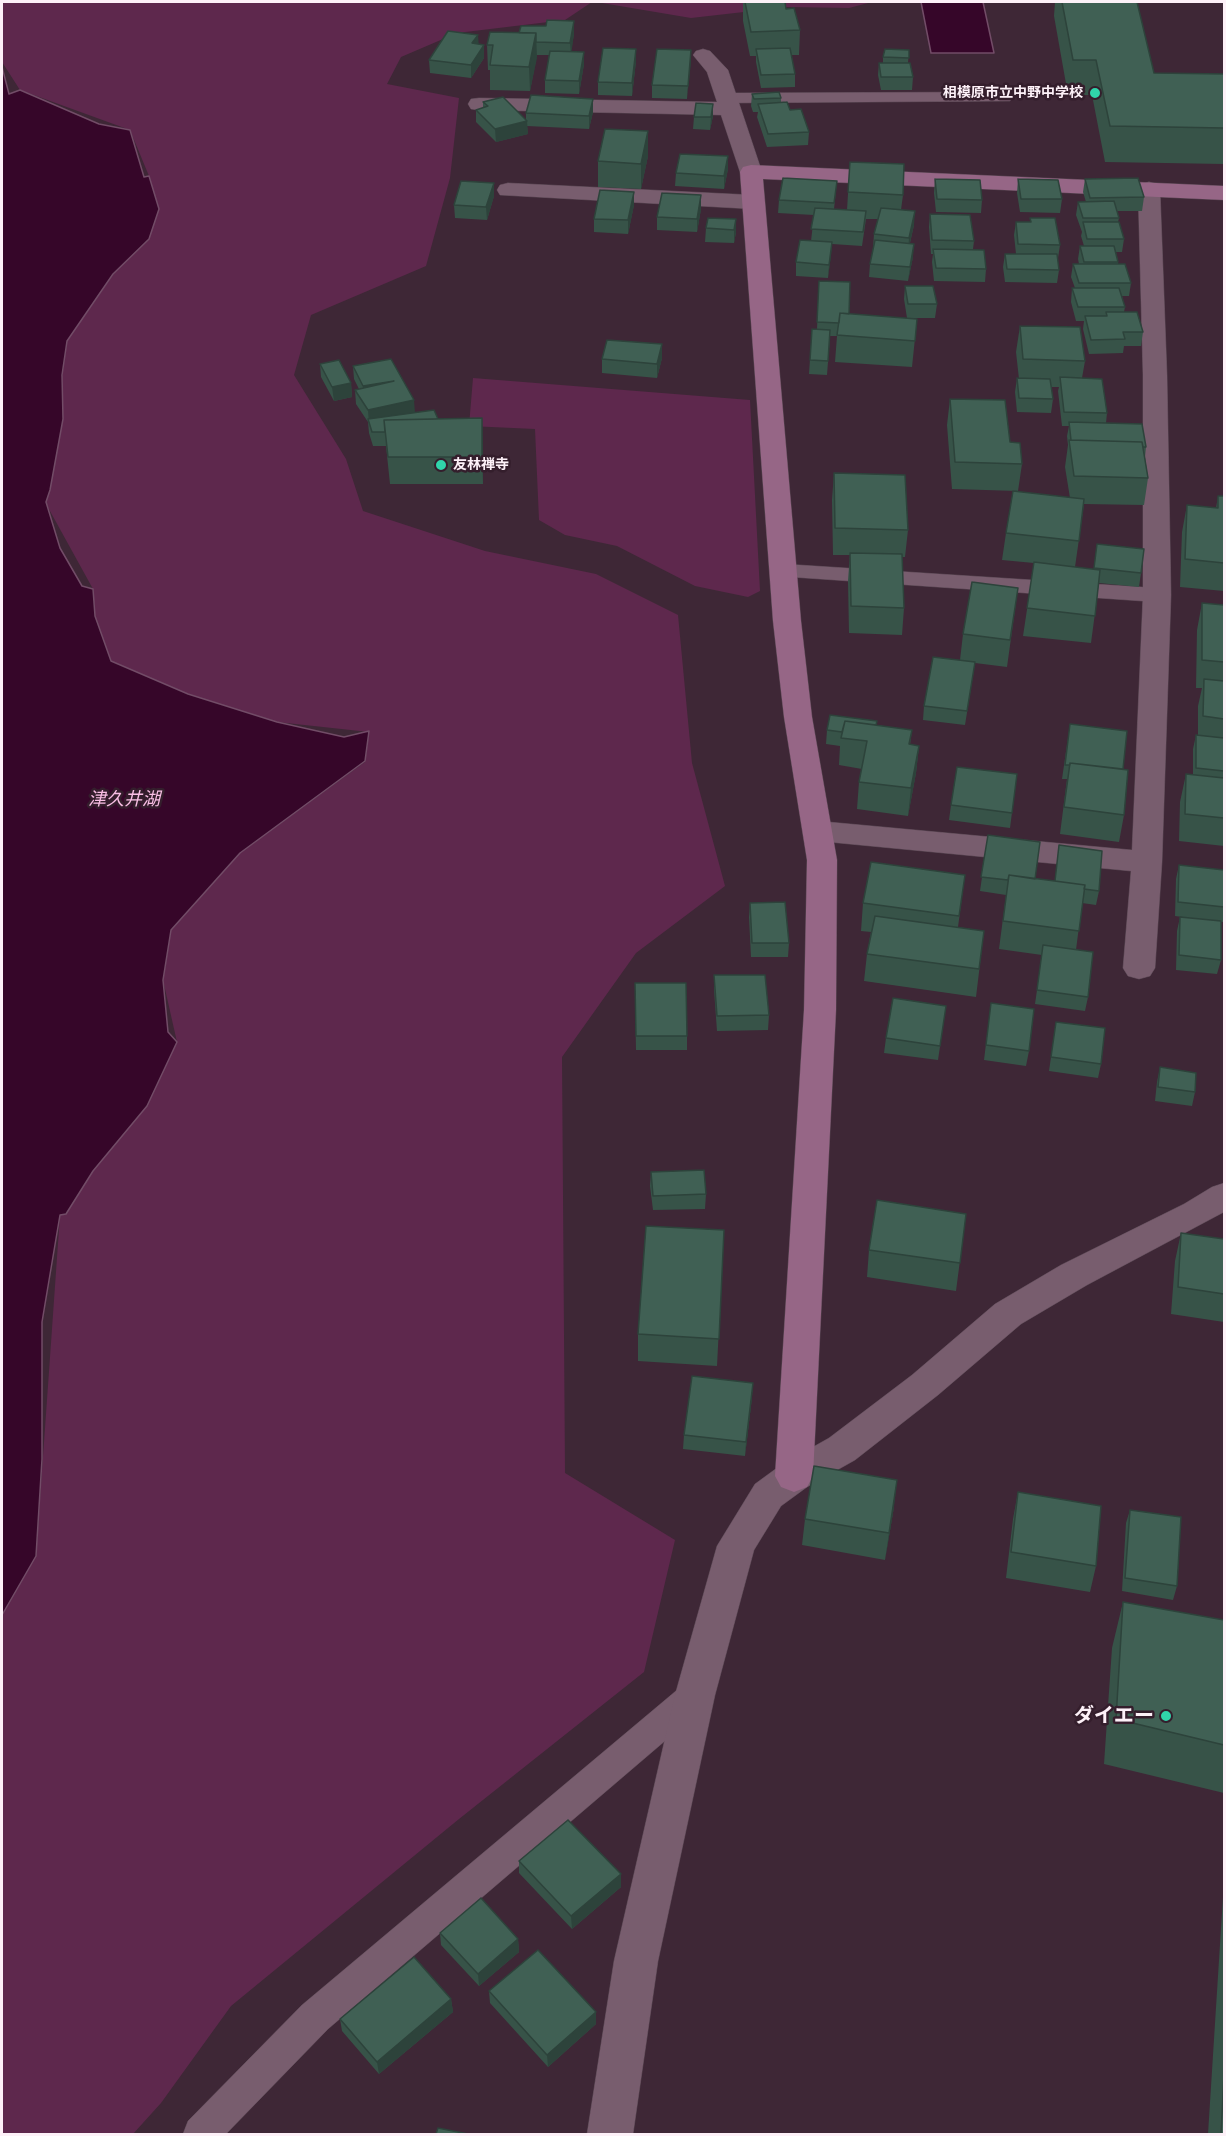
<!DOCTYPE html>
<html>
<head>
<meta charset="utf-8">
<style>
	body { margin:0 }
	#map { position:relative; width:1226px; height:2136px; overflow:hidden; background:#3e2736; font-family:"Golos Text",sans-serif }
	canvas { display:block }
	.frame { position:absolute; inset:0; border:3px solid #fdf1f8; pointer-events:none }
</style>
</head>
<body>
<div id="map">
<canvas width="1226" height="2136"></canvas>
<div class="frame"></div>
</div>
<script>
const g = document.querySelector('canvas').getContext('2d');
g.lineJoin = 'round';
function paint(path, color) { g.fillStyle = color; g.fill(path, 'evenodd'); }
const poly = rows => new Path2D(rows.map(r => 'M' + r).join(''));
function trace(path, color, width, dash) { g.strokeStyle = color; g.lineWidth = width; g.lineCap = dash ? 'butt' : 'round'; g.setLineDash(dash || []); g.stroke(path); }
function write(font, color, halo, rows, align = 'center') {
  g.font = font + ' "Golos Text","Noto Sans JP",sans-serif'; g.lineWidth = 5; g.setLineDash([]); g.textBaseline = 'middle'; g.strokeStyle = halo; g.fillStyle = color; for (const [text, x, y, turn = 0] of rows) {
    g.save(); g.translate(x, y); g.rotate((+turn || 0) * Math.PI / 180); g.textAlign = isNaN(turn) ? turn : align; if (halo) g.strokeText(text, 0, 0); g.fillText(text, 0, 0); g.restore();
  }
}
paint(poly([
	[2,2,592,2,565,20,457,33,401,57,387,84,459,98,450,178,426,266,311,315,294,375,346,459,363,511,485,551,596,574,678,615,692,763,725,886,636,953,562,1057,565,1473,675,1540,644,1672,459,1819,231,2006,161,2103,133,2134,2,2134,2,1594,36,1556,60,1215,177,1042,163,980,171,930,240,853,365,762,369,732,277,722,188,694,111,661,95,616,93,589,45,502,67,341,159,209,149,176,130,130,20,90,2,62],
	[596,2,872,2,849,8,788,7,691,18],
	[473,378,750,400,760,591,748,597,695,586,617,546,565,535,539,520,535,429,469,426]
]), '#5e284d');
const water = poly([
	[921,2,983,2,994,53,931,53,921,2],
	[2,67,9,94,20,90,99,124,130,130,144,177,149,176,159,209,149,239,113,274,67,341,62,375,63,419,50,490,46,502,60,548,82,586,93,589,95,616,111,661,188,694,277,722,344,737,369,731,365,761,240,853,171,930,163,980,168,1032,177,1042,147,1106,93,1171,66,1214,60,1215,42,1322,42,1459,36,1556,2,1615,2,67]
]);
paint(water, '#360629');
trace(water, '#724c67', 1.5);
const lane = poly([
	[1004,92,1010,93,1013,97,1010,101,726,103,720,102,717,98,720,94,726,93,1004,92],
	[784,564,1157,588,1165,590,1168,595,1165,600,1157,602,776,576,773,571,776,566,784,564],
	[695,1680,707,1685,712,1695,707,1705,328,2029,226,2134,183,2134,188,2121,302,2005,683,1685,695,1680]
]);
const street = poly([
	[703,49,710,51,728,70,762,172,759,177,751,179,743,177,740,172,721,115,479,110,471,109,468,104,471,99,479,98,717,102,707,72,693,55,696,51,703,49],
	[1149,182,1157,184,1160,189,1167,375,1171,595,1162,862,1155,968,1150,976,1139,979,1128,976,1123,968,1131,871,818,841,807,838,803,831,807,824,818,821,1132,850,1143,595,1143,375,1138,189,1141,184,1149,182],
	[508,183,753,195,761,197,764,202,761,207,753,209,500,195,497,190,500,185,508,183],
	[1224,1183,1224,1212,1087,1285,1021,1324,938,1395,855,1460,807,1487,781,1506,754,1550,715,1695,658,1961,633,2134,587,2134,614,1961,675,1695,717,1546,755,1484,781,1465,829,1438,912,1375,995,1304,1061,1265,1184,1204,1212,1187,1224,1183]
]);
const secondary = poly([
	[751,165,1224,186,1224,200,763,179,801,621,812,717,837,860,836,1010,813,1476,807,1487,794,1492,781,1487,775,1476,804,1010,807,860,784,717,773,621,740,172,743,167,751,165]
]);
trace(lane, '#584652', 1);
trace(street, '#584652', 1);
trace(secondary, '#584652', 1);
paint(lane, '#785d6e');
paint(street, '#785d6e');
paint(secondary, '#966686');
paint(poly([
	[743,2,785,2,786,9,800,30,799,55,791,55,795,74,795,87,761,88,756,62,756,56,750,56,743,21],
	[1055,2,1137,2,1154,73,1224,74,1224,164,1105,162,1092,95,1068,95,1054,16],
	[574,21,574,34,571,51,584,64,579,94,545,93,545,80,549,55,537,55,530,91,490,90,490,70,488,70,487,45,519,33],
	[478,44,484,45,484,58,471,78,430,73,429,60],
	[636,49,636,61,632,96,598,95,598,82],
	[691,50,687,99,652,98,652,85],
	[909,50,908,63,913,77,912,90,881,90,878,75,879,63,883,63,883,57],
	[752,94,781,98,781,103,790,110,809,132,808,145,767,147,757,117,758,112,753,112,751,106],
	[483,102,526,120,526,113,593,112,589,129,527,126,528,134,496,142,476,122,476,110,483,108],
	[713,116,710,130,693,129,694,117],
	[648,131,648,156,641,189,598,187,598,161],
	[850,162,903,195,901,210,914,225,910,243,913,257,908,281,869,277,870,264,873,248,874,234,878,219,866,219,862,246,832,244,828,278,796,276,796,262,811,241,814,215,778,213,779,200,837,181,834,209,847,210],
	[728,169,724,189,675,186,676,173],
	[935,179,982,200,981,213,936,212,934,193],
	[1018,179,1062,199,1060,213,1020,212,1017,193],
	[1085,179,1144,197,1142,211,1117,211,1119,218,1118,222,1124,239,1122,252,1116,252,1118,262,1118,264,1131,283,1129,296,1122,296,1125,307,1124,312,1143,332,1141,346,1124,346,1123,353,1089,354,1083,329,1084,321,1076,321,1071,302,1072,288,1075,288,1071,277,1073,264,1079,264,1078,259,1080,246,1084,246,1081,236,1082,232,1076,215,1078,202,1086,202,1083,192],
	[494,183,494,196,487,220,455,218,454,205],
	[634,205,628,234,594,232,594,219],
	[701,209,697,232,657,230,657,217],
	[930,214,974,241,973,249,986,269,985,282,934,281,932,262,933,254,931,254,929,227],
	[1030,218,1060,245,1058,258,1057,258,1059,270,1057,283,1005,282,1003,267,1005,254,1016,254,1014,235,1016,222,1030,222],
	[736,219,736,232,734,243,705,242,706,228],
	[819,281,849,314,907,318,904,299,905,286,937,304,935,318,907,318,917,319,912,367,835,362,837,336,830,336,827,375,809,374,812,329,817,329],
	[1020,326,1085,361,1082,378,1107,413,1106,423,1146,447,1145,457,1148,478,1144,505,1084,504,1075,567,1094,569,1097,544,1141,573,1139,587,1099,583,1091,643,1023,636,1034,563,1002,560,1006,533,1070,498,1065,467,1068,445,1067,436,1069,426,1062,426,1058,391,1059,387,1051,387,1053,399,1051,413,1017,412,1015,392,1017,378,1019,379,1016,352],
	[662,344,662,358,657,378,602,373,602,359],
	[320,364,351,383,352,397,334,401,321,377],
	[353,366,415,412,438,419,483,445,483,484,390,484,386,446,373,446,369,433,368,422,356,404,355,390,359,389,354,379],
	[950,399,1010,442,1022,464,1018,491,952,489,947,425],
	[834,473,908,530,905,557,902,557,904,608,902,635,849,633,848,580,850,555,833,555,832,500],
	[1218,496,1224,496,1224,591,1180,587,1182,532,1187,505,1216,508],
	[1018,588,1007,667,975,663,965,725,923,720,924,706,960,660,963,634],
	[1202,603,1224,605,1224,846,1179,841,1180,802,1186,774,1193,775,1193,749,1196,735,1198,735,1198,706,1202,688,1196,688,1197,630],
	[1070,724,1123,769,1124,815,1119,842,1060,834,1067,779,1062,779],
	[877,725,912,730,910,745,919,746,916,773,908,816,857,809,859,782,862,769,839,765,840,746,826,744,827,730],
	[1017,774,1010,828,949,820,951,805],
	[988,835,1035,879,1099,891,1096,905,1082,903,1076,950,1088,997,1085,1011,1035,1004,1042,955,999,949,1006,895,980,891],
	[1179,865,1224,870,1224,922,1221,922,1221,960,1217,974,1176,970,1177,931,1180,917,1190,918,1175,916,1176,879],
	[965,875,958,927,984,931,976,997,864,981,867,954,871,932,861,931,863,903],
	[750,903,789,943,788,957,751,957,749,917],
	[714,975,769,1015,768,1030,717,1031,714,990],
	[635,997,687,1036,687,1050,636,1050],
	[991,1003,1029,1051,1026,1066,984,1060],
	[946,1006,938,1060,884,1053,886,1038],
	[1056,1022,1101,1064,1098,1078,1049,1071],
	[1160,1067,1195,1092,1192,1106,1155,1101,1157,1082],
	[651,1172,706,1194,705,1209,653,1210,650,1186],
	[966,1214,956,1291,867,1277,869,1250],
	[724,1230,717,1366,638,1361,638,1334],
	[1181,1233,1224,1239,1224,1322,1171,1314,1175,1261],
	[752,1397,745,1456,683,1449,684,1435],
	[1018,1492,1096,1566,1090,1592,1006,1578,1013,1519],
	[894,1507,885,1560,802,1545,805,1519],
	[1130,1510,1177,1586,1173,1600,1122,1591,1126,1523],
	[1123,1602,1224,1620,1224,1793,1104,1764,1112,1648],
	[519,1861,621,1874,621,1887,572,1929,519,1873],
	[1224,1881,1224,2134,1208,2134],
	[440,1933,518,1939,519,1952,479,1986,441,1945],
	[489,1991,596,2012,596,2024,548,2067,490,2003],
	[451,1999,453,2012,379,2074,342,2031,340,2019]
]), '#375348');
paint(poly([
	[574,21,574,34,571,56,570,43],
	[536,33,537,58,530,91,529,67],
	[478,35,479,47,472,43],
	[484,45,484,58,471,78,471,65],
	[636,49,636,61,632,96,632,83],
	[691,50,691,62,687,99,688,86],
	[584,52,584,64,579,94,579,81],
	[593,99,593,112,589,129,589,116],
	[713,104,713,116,710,130,711,117],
	[527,121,528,134,496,142,495,129],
	[648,131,648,156,641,189,641,164],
	[728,156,728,169,724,189,724,176],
	[494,183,494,196,487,220,486,207],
	[634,192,634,205,628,234,628,220],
	[701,195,701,209,697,232,697,219],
	[915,211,914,225,908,251,909,238],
	[736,219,736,232,734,243,734,230],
	[832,242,831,256,828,278,829,265],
	[914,244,913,257,908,281,910,267],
	[662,344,662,358,657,378,657,364],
	[394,381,364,399,363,386],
	[351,383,352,397,334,401,332,387],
	[414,400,415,413,369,424,368,410],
	[482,418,483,445,483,484,482,457],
	[919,746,916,773,908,816,911,788],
	[753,1383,752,1397,745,1456,746,1442],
	[897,1480,894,1507,885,1560,889,1533],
	[621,1874,621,1887,572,1929,571,1916],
	[518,1939,519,1952,479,1986,478,1974],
	[451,1999,453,2012,379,2074,377,2062],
	[596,2012,596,2024,548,2067,547,2055]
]), '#2d433b');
const building = poly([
	[745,2,785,2,786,9,794,8,800,30,751,32,745,2],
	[1062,2,1137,2,1154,73,1224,74,1224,128,1110,126,1096,60,1073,60,1062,2],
	[547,20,574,21,570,43,536,42,536,33,519,33,521,26,546,26,547,20],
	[448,31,478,35,472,43,484,45,471,65,429,60,448,31],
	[490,32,536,33,529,67,490,65,493,45,487,45,490,32],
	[603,48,636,49,632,83,598,82,603,48],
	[790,48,795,74,761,75,756,49,790,48],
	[657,49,691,50,688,86,652,85,657,49],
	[885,49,909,50,909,58,883,57,885,49],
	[550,51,584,52,579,81,545,80,550,51],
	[879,63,910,63,913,77,881,77,879,63],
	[779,92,781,98,754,99,752,94,779,92],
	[531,95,593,99,589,116,526,113,531,95],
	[503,97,527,121,495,129,476,110,488,106,483,102,503,97],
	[787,102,790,110,801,109,809,132,768,134,758,104,787,102],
	[696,103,713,104,711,117,694,117,696,103],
	[605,129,648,131,641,164,598,161,605,129],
	[680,154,728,156,724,176,676,173,680,154],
	[850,162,904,164,903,195,848,192,850,162],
	[783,178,837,181,834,203,779,200,783,178],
	[1138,178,1144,197,1090,198,1085,179,1138,178],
	[935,179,980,180,982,200,937,199,935,179],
	[1018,179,1058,180,1062,199,1021,199,1018,179],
	[461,181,494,183,486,207,454,205,461,181],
	[600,190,634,192,628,220,594,219,600,190],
	[662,193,701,195,697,219,657,217,662,193],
	[1114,201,1119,218,1083,218,1078,202,1114,201],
	[815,208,866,211,863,232,811,229,815,208],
	[881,208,915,211,909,238,874,234,881,208],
	[930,214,970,215,974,241,932,240,930,214],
	[708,218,736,219,734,230,706,228,708,218],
	[1030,218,1055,218,1060,245,1018,244,1016,222,1031,222,1030,218],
	[1083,222,1119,222,1124,239,1087,239,1083,222],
	[800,240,832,242,829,265,796,262,800,240],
	[875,240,914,244,910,267,870,264,875,240],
	[1080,246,1114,246,1118,262,1084,262,1080,246],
	[933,249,984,250,986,269,936,268,933,249],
	[1005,254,1057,254,1059,270,1007,269,1005,254],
	[1073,264,1125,264,1131,283,1079,283,1073,264],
	[819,281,850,282,849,314,840,313,839,323,817,322,819,281],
	[905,286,933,286,937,304,908,304,905,286],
	[1072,288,1119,288,1125,307,1078,307,1072,288],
	[1106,312,1137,312,1143,332,1123,332,1125,339,1091,340,1085,316,1107,316,1106,312],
	[840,313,917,319,915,341,837,335,840,313],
	[1020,326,1080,327,1085,361,1023,359,1020,326],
	[812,329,830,330,828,361,810,360,812,329],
	[607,340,662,344,657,364,602,359,607,340],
	[391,359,414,400,368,410,355,390,394,381,363,386,353,366,391,359],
	[339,360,351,383,332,387,320,364,339,360],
	[1060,377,1102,379,1107,413,1064,412,1060,377],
	[1017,378,1050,379,1053,399,1019,398,1017,378],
	[950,399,1005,400,1010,442,1020,443,1022,464,955,462,950,399],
	[434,410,438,419,384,420,385,432,372,432,368,419,434,410],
	[482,418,482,457,388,457,384,420,482,418],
	[1069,422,1142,424,1146,447,1143,447,1142,442,1071,440,1069,422],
	[1069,440,1142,442,1148,478,1074,476,1069,440],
	[834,473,905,475,908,530,835,528,834,473],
	[1013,491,1084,499,1079,541,1006,533,1013,491],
	[1218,496,1224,496,1224,563,1185,559,1187,505,1218,508,1218,496],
	[1097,544,1144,549,1141,573,1094,568,1097,544],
	[850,553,902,554,904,608,851,606,850,553],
	[1034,562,1100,570,1095,616,1027,608,1034,562],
	[972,582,1018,588,1010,640,963,634,972,582],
	[1202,603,1224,605,1224,662,1202,660,1202,603],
	[933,657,975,662,967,711,924,706,933,657],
	[1204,679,1224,681,1224,719,1203,716,1204,679],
	[830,715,877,721,876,725,845,721,842,732,827,730,830,715],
	[845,721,912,730,909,744,919,746,911,788,859,782,867,741,841,738,845,721],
	[1070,724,1127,731,1123,769,1070,763,1070,765,1065,765,1070,724],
	[1196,735,1224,738,1224,771,1196,768,1196,735],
	[1070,763,1128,770,1124,815,1064,807,1070,763],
	[957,767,1017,774,1012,813,951,805,957,767],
	[1186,774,1224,778,1224,818,1185,814,1186,774],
	[988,835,1040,842,1035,879,1009,875,1008,880,981,877,988,835],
	[1059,845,1102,851,1099,891,1084,889,1085,885,1055,881,1059,845],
	[871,862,965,875,959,916,863,903,871,862],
	[1179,865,1224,870,1224,907,1178,902,1179,865],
	[1009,875,1085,885,1079,931,1003,921,1009,875],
	[785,902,789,943,752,943,750,903,785,902],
	[875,916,984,931,979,969,867,954,875,916],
	[1180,917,1221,921,1221,960,1179,955,1180,917],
	[1043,945,1093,952,1088,997,1037,990,1043,945],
	[714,975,765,975,769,1015,717,1016,714,975],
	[635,983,686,983,687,1036,636,1036,635,983],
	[893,998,946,1006,940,1046,886,1038,893,998],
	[991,1003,1034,1009,1029,1051,986,1045,991,1003],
	[1056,1022,1105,1028,1101,1064,1051,1057,1056,1022],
	[1160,1067,1196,1073,1195,1092,1158,1087,1160,1067],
	[704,1170,706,1194,653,1196,651,1172,704,1170],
	[877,1200,966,1214,960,1263,869,1250,877,1200],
	[646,1226,724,1230,719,1339,638,1334,646,1226],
	[1181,1233,1224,1239,1224,1294,1178,1287,1181,1233],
	[692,1376,753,1383,746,1442,684,1435,692,1376],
	[814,1466,897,1480,889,1533,805,1519,814,1466],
	[1018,1492,1101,1506,1096,1566,1011,1552,1018,1492],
	[1130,1510,1181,1517,1177,1586,1125,1578,1130,1510],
	[1123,1602,1224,1620,1224,1745,1116,1719,1123,1602],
	[568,1820,621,1874,571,1916,519,1861,568,1820],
	[481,1898,518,1939,478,1974,440,1933,481,1898],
	[538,1950,596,2012,547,2055,489,1991,538,1950],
	[414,1957,451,1999,377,2062,340,2019,414,1957],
	[1224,2075,1224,2134,1221,2134,1224,2075],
	[438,2128,468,2134,436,2134,438,2128]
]);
paint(building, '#406054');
trace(building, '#2d433b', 1.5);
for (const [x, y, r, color] of [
	[1095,93,6,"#30d4aa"],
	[441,465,6,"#30d4aa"],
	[1166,1716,6,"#30d4aa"]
]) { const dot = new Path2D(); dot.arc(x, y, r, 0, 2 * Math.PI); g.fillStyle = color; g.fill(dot); trace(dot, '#341e2c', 2); }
write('bold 14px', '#fdf1f8', '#341e2c', [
	["相模原市立中野中学校",1083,93],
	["友林禅寺",453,465,"left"]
], 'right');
write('italic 18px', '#f9bee4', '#341e2c', [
	["津久井湖",124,799]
]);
write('bold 20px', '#fdf1f8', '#341e2c', [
	["ダイエー",1154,1716]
], 'right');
</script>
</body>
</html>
